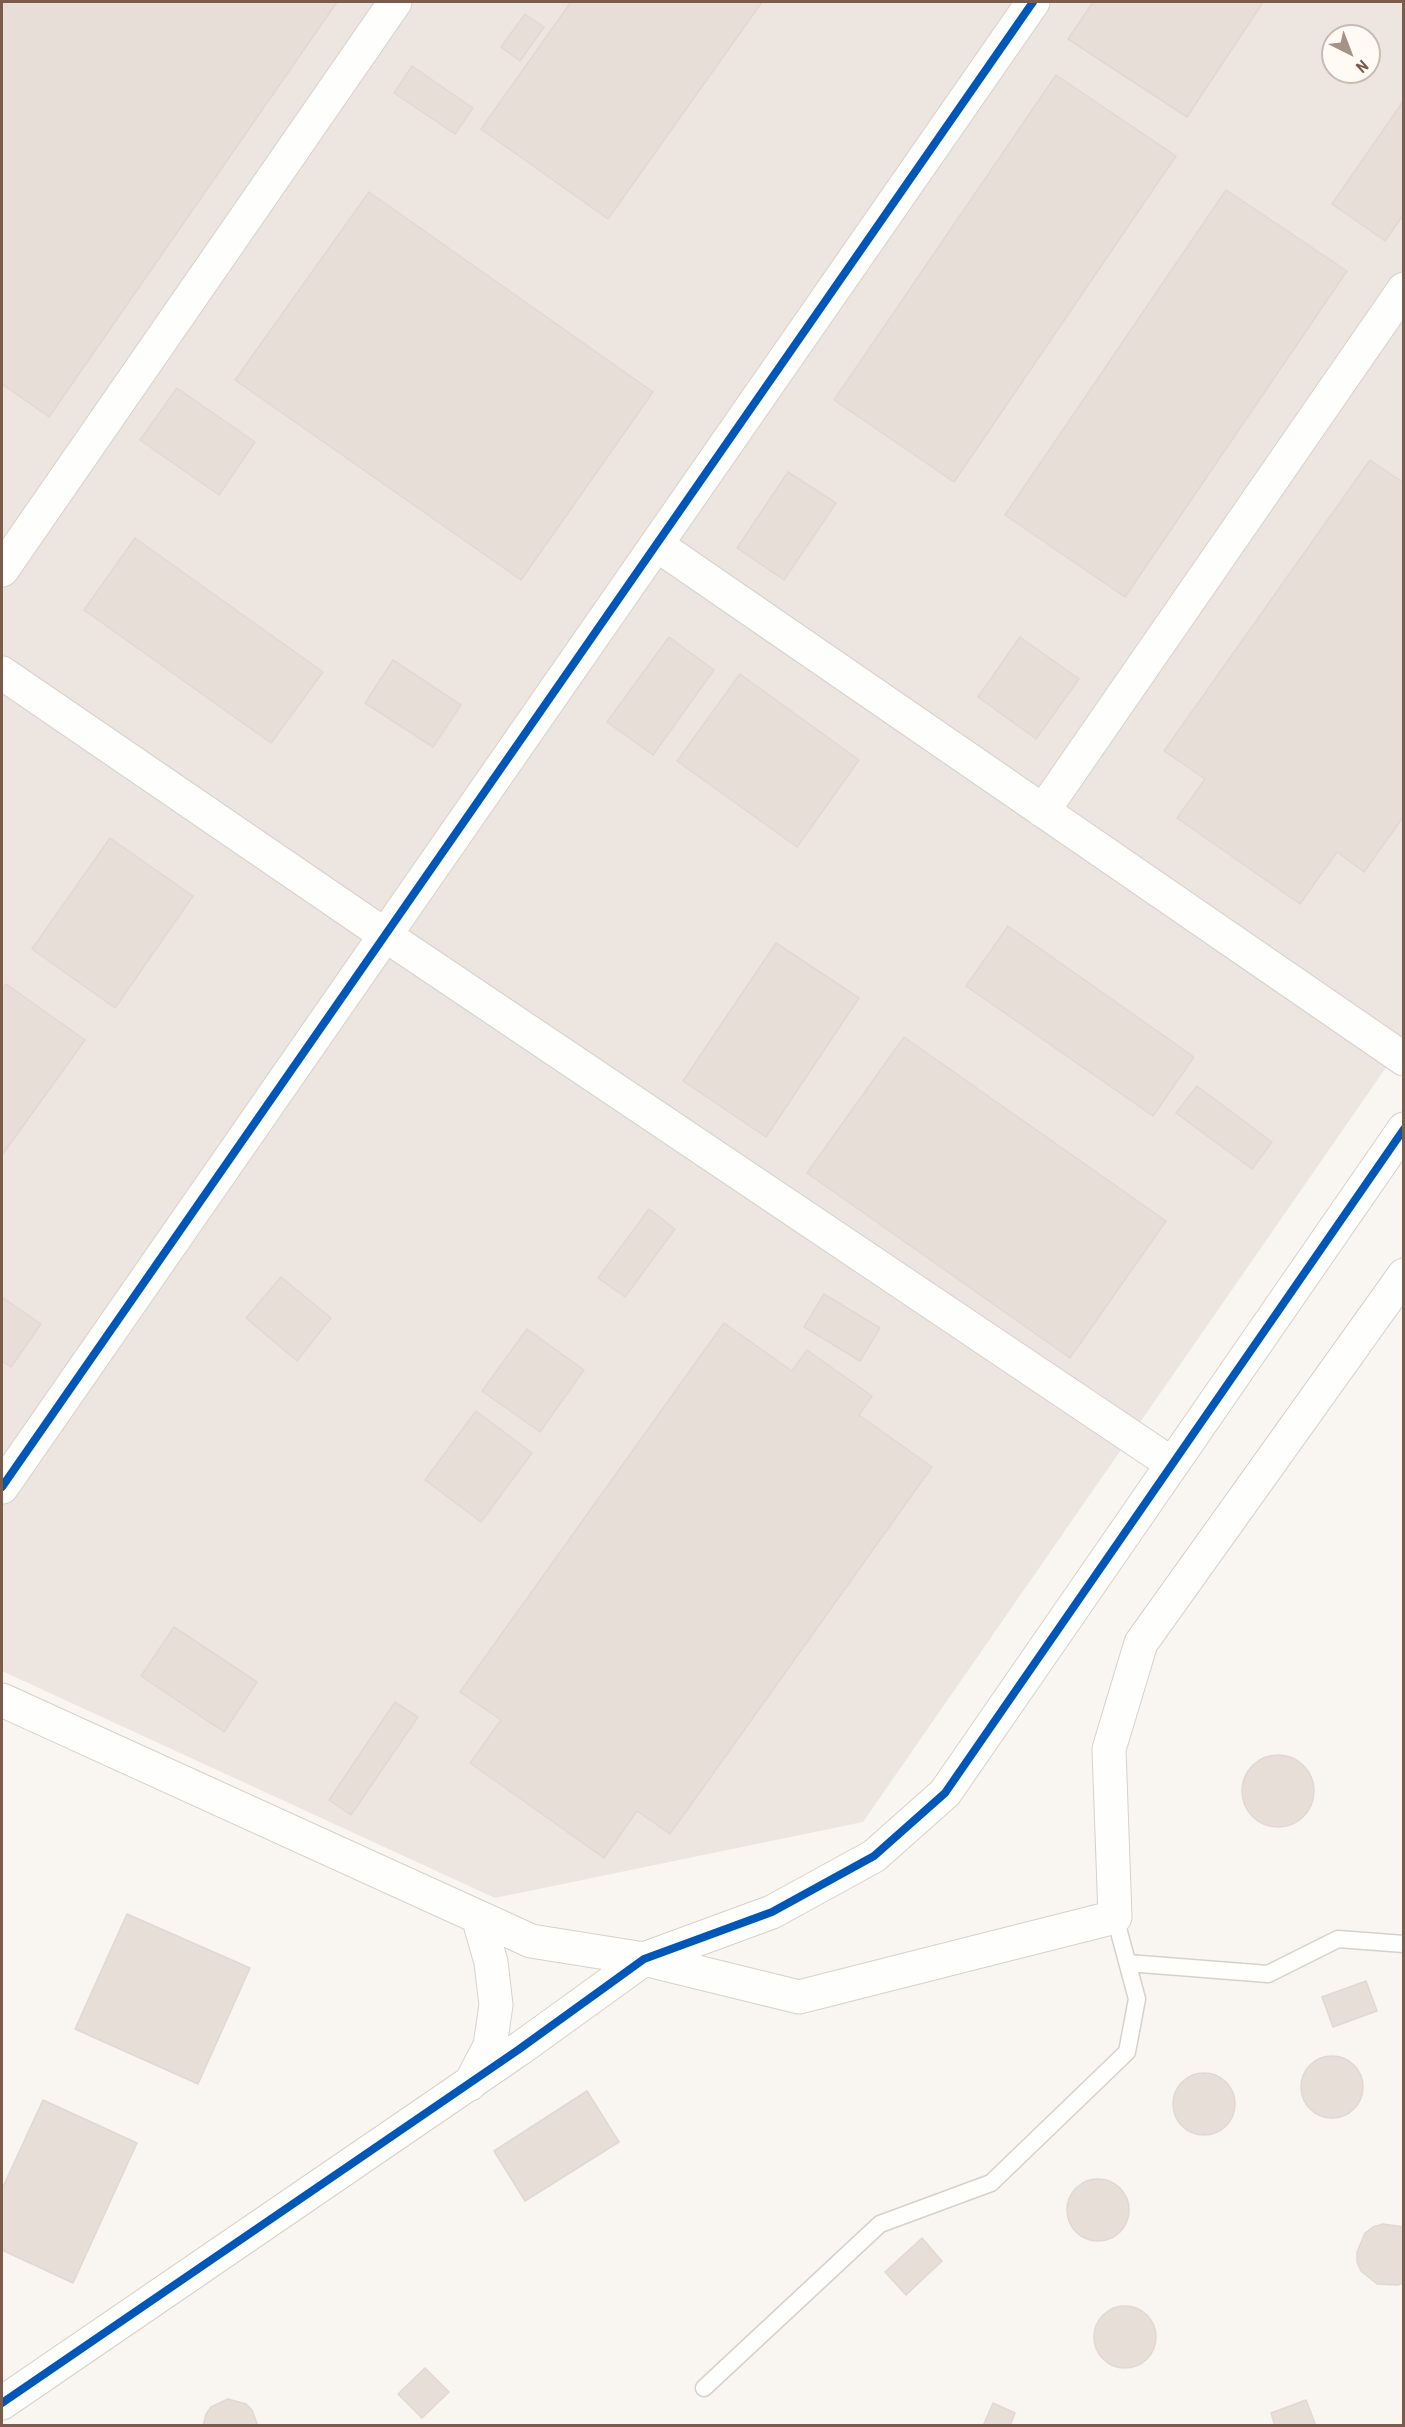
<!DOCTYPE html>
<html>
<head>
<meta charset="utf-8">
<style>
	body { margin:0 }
	#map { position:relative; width:1405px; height:2427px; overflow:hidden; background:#f9f5f0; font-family:"Roboto Condensed",sans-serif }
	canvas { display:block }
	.frame { position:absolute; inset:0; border:3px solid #7a5c4d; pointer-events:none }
	.north { position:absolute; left:1321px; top:24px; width:60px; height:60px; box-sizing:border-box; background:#fffaf3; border:2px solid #cabbb1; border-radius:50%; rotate:138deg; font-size:16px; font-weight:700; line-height:24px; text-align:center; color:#7a5c4d }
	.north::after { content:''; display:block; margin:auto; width:21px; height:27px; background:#a69286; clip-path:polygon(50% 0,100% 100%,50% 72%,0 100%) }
</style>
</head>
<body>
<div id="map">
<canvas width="1405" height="2427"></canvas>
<div class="frame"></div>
<div class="north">N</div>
</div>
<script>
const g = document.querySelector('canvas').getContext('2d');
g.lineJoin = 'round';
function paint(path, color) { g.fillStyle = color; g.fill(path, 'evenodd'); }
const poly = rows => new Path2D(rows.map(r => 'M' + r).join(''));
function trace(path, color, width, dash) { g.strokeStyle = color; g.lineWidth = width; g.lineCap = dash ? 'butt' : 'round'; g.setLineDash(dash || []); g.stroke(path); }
paint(poly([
	[2,2,1403,2,1403,1043,863,1822,495,1898,2,1671],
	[1333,36,1369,36,1369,72,1333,72]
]), '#ede5e0');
const building = poly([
	[2,2,337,2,49,417,2,384,2,2],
	[571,2,762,2,608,219,481,129,571,2],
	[1093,2,1263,2,1187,117,1068,39,1093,2],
	[525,14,544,27,520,61,501,47,525,14],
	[412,66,473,108,455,134,394,93,412,66],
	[1056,75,1176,156,954,482,834,400,1056,75],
	[1404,100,1404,214,1385,241,1332,204,1404,100],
	[1226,190,1347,271,1125,597,1005,515,1226,190],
	[369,192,653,392,521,580,235,380,369,192],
	[177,388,255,442,219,495,140,440,177,388],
	[1370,460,1404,483,1404,816,1364,872,1337,852,1300,904,1177,818,1205,779,1164,751,1370,460],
	[788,472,836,503,784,580,737,548,788,472],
	[135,538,323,672,271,743,84,610,135,538],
	[669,637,714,670,653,755,607,722,669,637],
	[1020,637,1079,679,1036,739,978,697,1020,637],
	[393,660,461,705,433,747,365,703,393,660],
	[740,674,859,760,797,847,677,761,740,674],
	[110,838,193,896,115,1008,32,949,110,838],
	[1008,926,1194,1057,1153,1116,966,986,1008,926],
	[776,943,859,998,766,1137,683,1081,776,943],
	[6,984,85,1040,2,1155,2,990,6,984],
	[904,1037,1166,1221,1070,1358,807,1173,904,1037],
	[1197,1086,1272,1142,1252,1169,1176,1113,1197,1086],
	[649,1209,675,1229,625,1297,598,1278,649,1209],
	[281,1277,331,1318,297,1361,246,1318,281,1277],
	[824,1294,880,1328,860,1361,804,1327,824,1294],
	[2,1297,41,1324,11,1367,2,1361,2,1297],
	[724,1323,792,1371,807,1350,872,1396,859,1415,932,1467,670,1834,637,1811,604,1858,470,1763,501,1720,460,1692,724,1323],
	[527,1329,584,1370,540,1432,482,1391,527,1329],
	[476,1411,532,1453,481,1522,425,1480,476,1411],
	[174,1627,257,1682,224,1732,141,1676,174,1627],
	[395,1702,418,1717,351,1815,329,1800,395,1702],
	'1242 1791a36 36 0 1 1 72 0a36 36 0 1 1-72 0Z',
	[127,1914,250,1968,198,2084,75,2029,127,1914],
	[1366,1981,1377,2011,1333,2027,1322,1997,1366,1981],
	'1301 2087a31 31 0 1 1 62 0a31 31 0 1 1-62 0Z',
	'1173 2104a31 31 0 1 1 62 0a31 31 0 1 1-62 0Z',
	[587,2091,619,2142,525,2201,494,2151,587,2091],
	[43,2100,137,2143,73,2283,2,2250,2,2189,43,2100],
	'1067 2210a31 31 0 1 1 62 0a31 31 0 1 1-62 0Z',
	[1383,2224,1404,2227,1404,2282,1398,2285,1377,2284,1361,2271,1357,2262,1357,2252,1365,2233,1373,2227,1383,2224],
	[922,2238,942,2261,906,2295,885,2272,922,2238],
	'1094 2337a31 31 0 1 1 62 0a31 31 0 1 1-62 0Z',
	[425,2368,449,2392,422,2418,398,2394,425,2368],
	[228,2399,246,2404,252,2410,258,2426,203,2426,206,2414,211,2407,228,2399],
	[1306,2400,1316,2426,1275,2426,1271,2413,1306,2400],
	[993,2403,1015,2413,1010,2426,983,2426,993,2403]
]);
paint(building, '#e6ded7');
trace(building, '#e2d8d2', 1.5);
const service = poly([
	[1128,1963,1268,1974,1338,1939,1404,1944],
	[704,2388,880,2224,991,2183,1127,2052,1137,1999,1115,1917]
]);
const minor = poly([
	[657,545,1404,1059],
	[2,570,395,2],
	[2,673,385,935,1172,1464],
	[1043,811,1404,289],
	[470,2084,490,2046,496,2005,491,1962,478,1917]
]);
const tertiary = poly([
	[2,1487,1033,2],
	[2,1700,531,1941,644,1959,799,1997,1115,1917,1109,1749,1141,1643,1404,1275],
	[2,2403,518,2050,644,1959,772,1912,874,1856,945,1793,1404,1129]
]);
trace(service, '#d7d1cb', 19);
trace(minor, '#d7d1cb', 35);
trace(tertiary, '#d7d1cb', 35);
trace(service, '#fefefd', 16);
trace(minor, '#fefefd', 33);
trace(tertiary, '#fefefd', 33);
trace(poly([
	[2,1487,1033,2],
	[2,2403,518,2050,644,1959,772,1912,874,1856,945,1793,1404,1129]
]), '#0057b8', 8);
</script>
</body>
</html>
